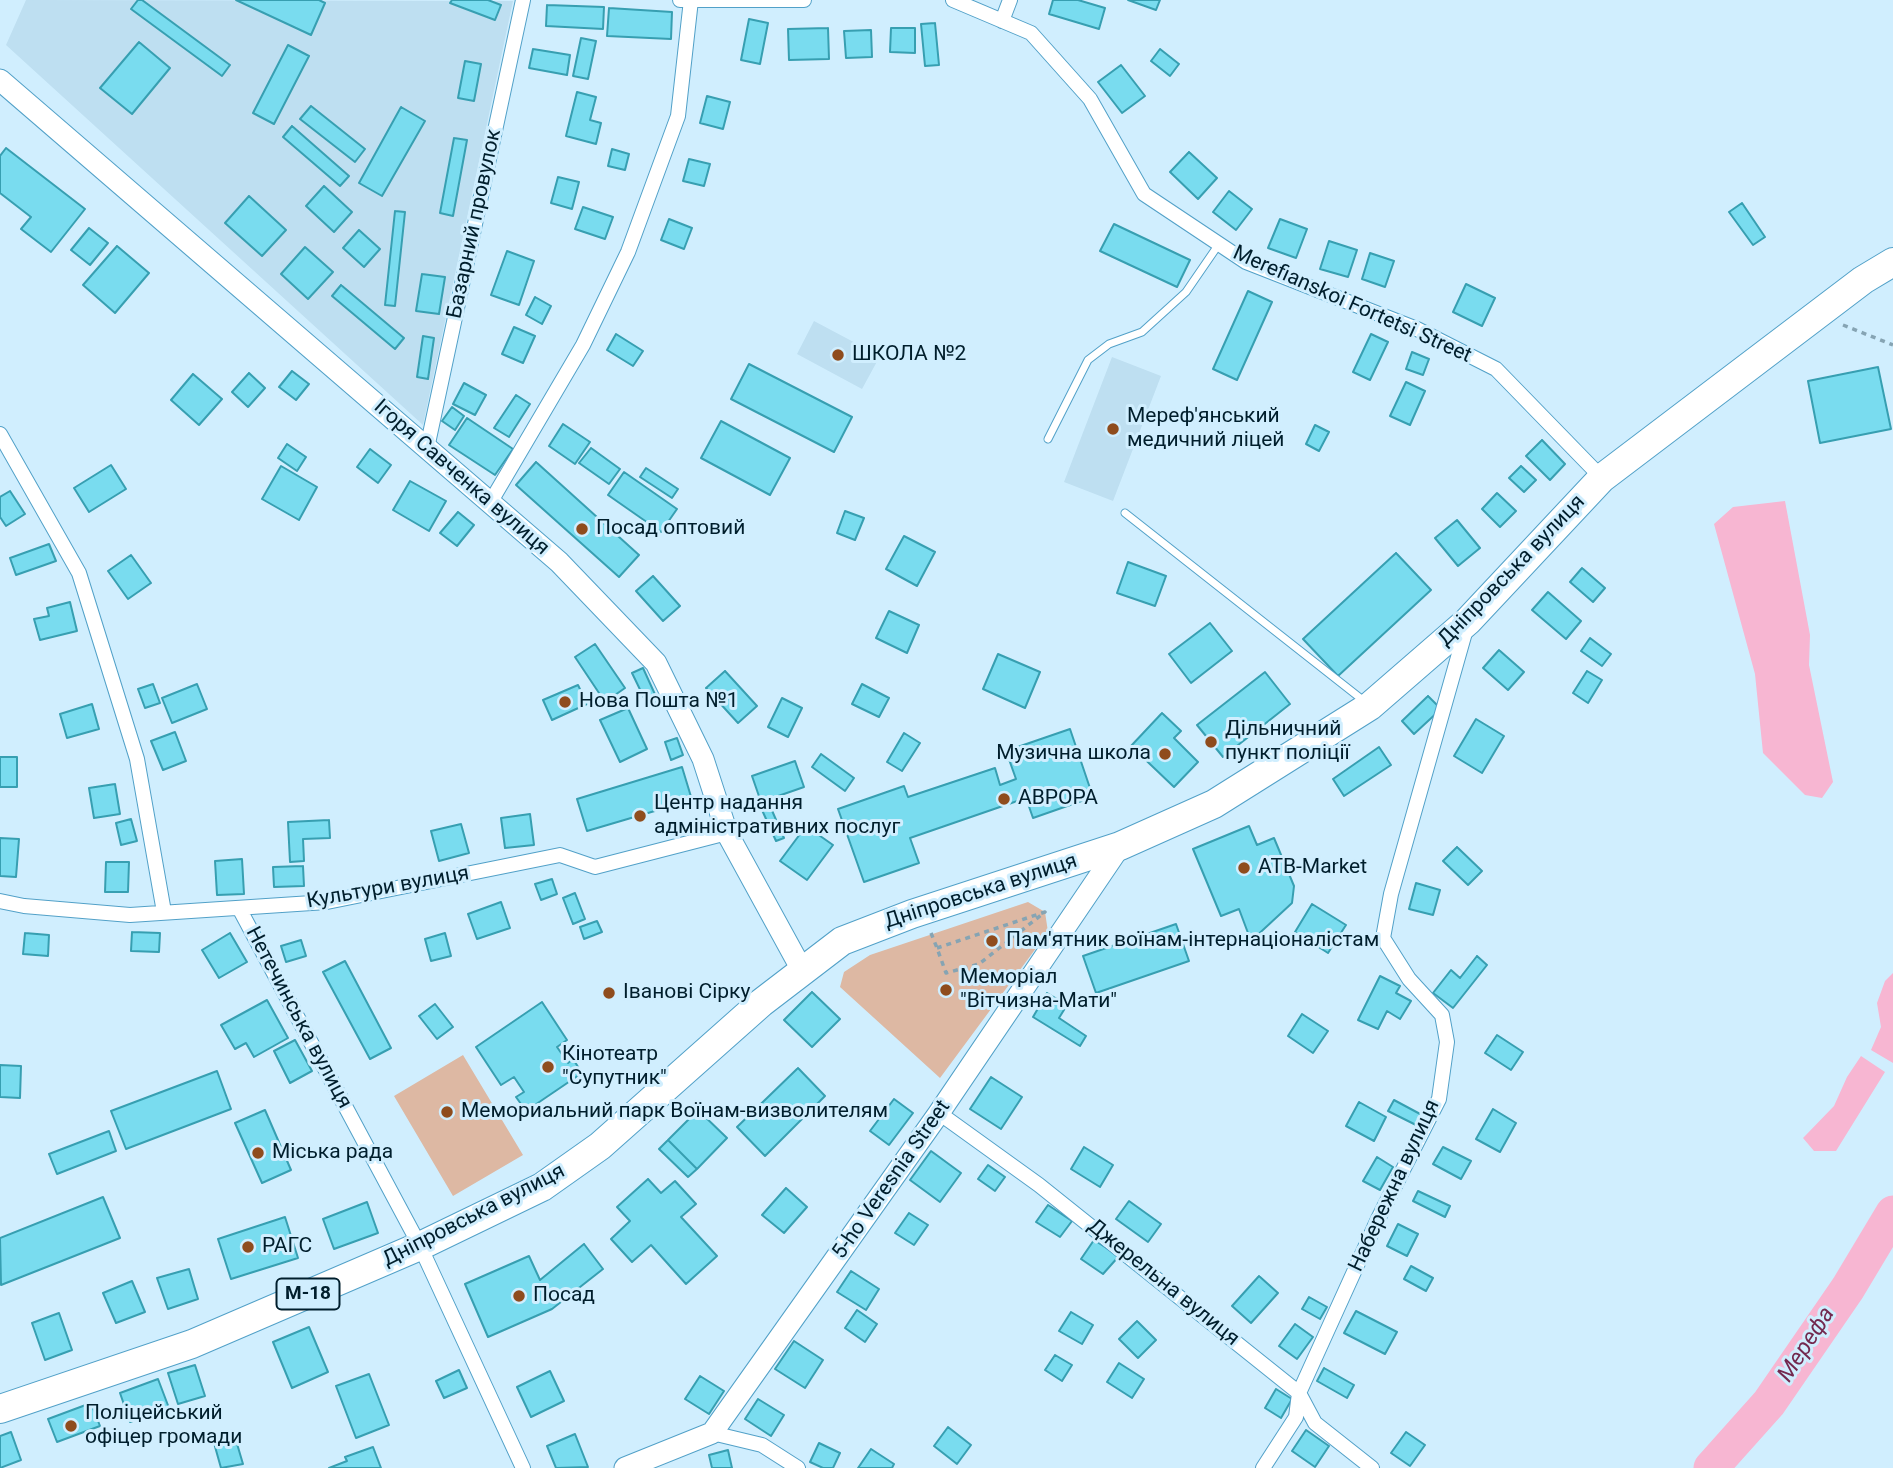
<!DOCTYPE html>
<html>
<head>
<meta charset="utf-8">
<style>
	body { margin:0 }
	canvas { display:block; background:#d0eefe }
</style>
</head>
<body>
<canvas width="1893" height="1468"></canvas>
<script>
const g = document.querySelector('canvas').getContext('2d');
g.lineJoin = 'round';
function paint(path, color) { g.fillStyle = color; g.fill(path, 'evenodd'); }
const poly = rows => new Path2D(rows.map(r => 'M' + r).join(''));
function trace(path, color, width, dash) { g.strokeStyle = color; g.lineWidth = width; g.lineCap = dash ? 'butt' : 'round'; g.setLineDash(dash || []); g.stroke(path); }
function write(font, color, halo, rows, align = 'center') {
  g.font = font + ' Roboto,sans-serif'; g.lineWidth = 6; g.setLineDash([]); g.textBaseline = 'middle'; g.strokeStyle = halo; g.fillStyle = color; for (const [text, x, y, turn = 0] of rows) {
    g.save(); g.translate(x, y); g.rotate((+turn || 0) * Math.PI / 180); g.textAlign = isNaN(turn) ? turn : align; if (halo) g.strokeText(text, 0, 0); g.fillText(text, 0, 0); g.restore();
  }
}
paint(poly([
	[26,0,513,1,423,425,6,45],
	[814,321,880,356,862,389,797,354],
	[1112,357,1161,376,1113,501,1064,482]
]), '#bedff1');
paint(poly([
	[1028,902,1045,912,1048,932,940,1078,840,987,844,972,870,955],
	[463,1055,523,1155,453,1196,394,1096]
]), '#ddb8a3');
paint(poly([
	[1785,501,1810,635,1809,665,1833,782,1822,798,1805,795,1763,753,1755,674,1714,524,1733,507],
	[1893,973,1893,1063,1871,1050,1881,1027,1877,1003,1885,981],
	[1861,1056,1885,1072,1836,1151,1814,1151,1803,1138,1834,1106,1847,1077]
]), '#f7b6d2');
trace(poly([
	[1711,1468,1769,1403,1848,1288,1893,1213]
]), '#f7b6d2', 35);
const building = poly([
	[138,0,142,0,230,65,222,76,131,9,138,0],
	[236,0,319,0,325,3,311,35,236,0],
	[452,0,488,0,501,5,495,20,450,3,452,0],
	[1053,0,1078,0,1105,8,1099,29,1049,14,1053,0],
	[1128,0,1160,0,1156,10,1128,0],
	[547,5,604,7,603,29,546,26,547,5],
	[609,8,672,12,671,39,607,36,609,8],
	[749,19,768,23,760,64,741,60,749,19],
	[935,23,939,65,925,66,921,24,935,23],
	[828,28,829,59,789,60,788,29,828,28],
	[891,28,915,28,915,53,890,52,891,28],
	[871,30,872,57,846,58,844,31,871,30],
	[581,38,596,41,588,79,573,76,581,38],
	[139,42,170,68,132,114,100,88,139,42],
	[288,45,309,56,274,124,253,113,288,45],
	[533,49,570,55,567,75,529,68,533,49],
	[1160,49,1179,64,1170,76,1151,61,1160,49],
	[465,61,481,64,474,101,458,98,465,61],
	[1121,65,1145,96,1122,113,1098,82,1121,65],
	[577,92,596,97,590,120,601,123,596,144,566,136,577,92],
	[707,96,730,102,723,129,700,123,707,96],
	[311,106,365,149,355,162,300,119,311,106],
	[401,107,425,121,382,196,359,183,401,107],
	[292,126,349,176,340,186,283,137,292,126],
	[454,138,467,140,453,216,440,213,454,138],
	[6,148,85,209,51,252,21,229,31,217,0,193,0,156,6,148],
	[612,149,629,154,625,170,608,166,612,149],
	[1189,152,1217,178,1198,199,1170,172,1189,152],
	[689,159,710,164,704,186,683,181,689,159],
	[558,177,579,182,572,209,551,203,558,177],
	[324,186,352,212,334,232,306,206,324,186],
	[1229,191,1252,209,1236,230,1213,212,1229,191],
	[249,196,286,230,262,256,225,223,249,196],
	[1742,203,1765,237,1753,245,1729,212,1742,203],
	[583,207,613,217,605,239,575,229,583,207],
	[395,211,405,212,395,306,385,305,395,211],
	[669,219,692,228,684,249,661,240,669,219],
	[1280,219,1307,229,1296,258,1268,248,1280,219],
	[1114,224,1190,260,1177,287,1100,251,1114,224],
	[89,228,108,243,90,265,71,250,89,228],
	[359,230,380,249,364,267,343,248,359,230],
	[1329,241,1357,250,1348,277,1320,269,1329,241],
	[117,246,149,273,115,313,83,285,117,246],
	[305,247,333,272,308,299,281,274,305,247],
	[507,251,534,261,519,305,491,295,507,251],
	[1370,253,1394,261,1385,287,1362,279,1370,253],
	[422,274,445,277,439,314,416,311,422,274],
	[1466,284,1495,298,1482,326,1453,312,1466,284],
	[341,285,404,338,395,349,332,296,341,285],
	[1248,291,1272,302,1237,380,1213,369,1248,291],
	[535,297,551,306,542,324,526,315,535,297],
	[514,327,535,336,523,363,502,354,514,327],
	[616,334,643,351,633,366,607,350,616,334],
	[1371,334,1388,342,1370,380,1353,372,1371,334],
	[423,336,434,338,428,379,417,377,423,336],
	[1412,352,1429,359,1423,375,1406,369,1412,352],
	[749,364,852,417,834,452,731,399,749,364],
	[1878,367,1891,429,1820,443,1808,381,1878,367],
	[292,371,309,384,296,400,279,387,292,371],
	[249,373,265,388,248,407,232,392,249,373],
	[193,374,222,399,199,425,171,400,193,374],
	[1406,382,1425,391,1410,425,1390,416,1406,382],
	[464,383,486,395,475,415,453,404,464,383],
	[516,395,530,404,509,437,494,428,516,395],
	[452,407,464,416,455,430,442,421,452,407],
	[467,418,513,449,495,475,449,445,467,418],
	[721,421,790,458,770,495,701,458,721,421],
	[563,424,590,442,575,464,549,446,563,424],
	[1315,425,1329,432,1319,451,1306,444,1315,425],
	[1542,440,1565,464,1550,480,1526,456,1542,440],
	[287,444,306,457,297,471,278,458,287,444],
	[591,448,620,469,609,484,579,463,591,448],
	[370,449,391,465,378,483,357,467,370,449],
	[536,462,639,555,619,577,516,485,536,462],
	[111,465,126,489,89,512,74,488,111,465],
	[281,466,317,487,299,520,262,499,281,466],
	[1521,466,1536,480,1524,492,1509,478,1521,466],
	[646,468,678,489,672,498,640,477,646,468],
	[624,472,677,509,661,532,608,495,624,472],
	[410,481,446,501,429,531,393,510,410,481],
	[10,491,25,514,6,526,0,517,0,497,10,491],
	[1497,493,1516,511,1500,527,1482,509,1497,493],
	[845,511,864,518,855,540,837,533,845,511],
	[458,512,474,525,457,546,440,533,458,512],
	[1457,520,1480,548,1458,566,1435,538,1457,520],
	[904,536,935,552,917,586,886,569,904,536],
	[49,544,56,561,16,575,10,558,49,544],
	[1396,553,1431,590,1338,676,1303,639,1396,553],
	[131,555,151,583,128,599,108,571,131,555],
	[1128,562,1166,576,1155,606,1117,593,1128,562],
	[1582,568,1605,588,1593,602,1570,582,1582,568],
	[653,576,680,606,663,621,636,591,653,576],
	[1548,592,1581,621,1566,639,1532,610,1548,592],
	[70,602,77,631,40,640,34,619,49,616,47,608,70,602],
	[889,611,919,625,907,653,876,638,889,611],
	[1210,623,1232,651,1191,683,1169,654,1210,623],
	[1590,638,1611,654,1602,666,1581,651,1590,638],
	[595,644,625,688,605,702,575,657,595,644],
	[1499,650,1524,672,1508,690,1483,668,1499,650],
	[998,654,1040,672,1025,708,983,689,998,654],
	[643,668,658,701,648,706,632,673,643,668],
	[725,671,757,706,738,723,706,688,725,671],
	[1587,671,1602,680,1588,703,1573,693,1587,671],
	[1265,672,1290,704,1223,757,1197,725,1265,672],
	[153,684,160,703,145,708,138,689,153,684],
	[197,684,207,709,172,723,162,698,197,684],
	[862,684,889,698,879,717,852,704,862,684],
	[578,685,587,704,552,720,543,700,578,685],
	[1428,696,1441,709,1414,734,1402,721,1428,696],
	[782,698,802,708,788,737,768,727,782,698],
	[92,704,99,729,67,738,60,714,92,704],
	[628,708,647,749,620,762,600,720,628,708],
	[1162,713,1181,731,1174,738,1198,762,1174,787,1131,746,1162,713],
	[1476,719,1504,736,1482,773,1454,756,1476,719],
	[1070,729,1093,797,1033,818,1026,798,910,838,919,863,864,882,838,809,904,786,908,797,995,768,1000,785,1016,779,1006,751,1070,729],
	[175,732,186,761,163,770,151,741,175,732],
	[904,733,920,743,902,771,887,762,904,733],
	[677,738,683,755,671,760,665,742,677,738],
	[1379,747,1391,765,1344,796,1333,779,1379,747],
	[821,754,854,778,845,791,812,767,821,754],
	[0,757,17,757,17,787,0,787,0,757],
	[795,761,804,787,761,802,752,776,795,761],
	[682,767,692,800,587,831,577,799,682,767],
	[115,784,120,814,94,818,89,788,115,784],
	[770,806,784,838,776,841,762,810,770,806],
	[530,814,534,845,505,848,501,818,530,814],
	[131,819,137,841,121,845,116,823,131,819],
	[329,820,330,838,303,839,304,861,290,862,288,822,329,820],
	[461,824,469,853,439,861,431,831,461,824],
	[806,826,833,845,807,880,780,861,806,826],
	[1249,826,1257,845,1274,838,1294,886,1292,903,1251,941,1239,909,1221,916,1193,849,1249,826],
	[0,838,19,839,16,877,0,876,0,838],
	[1457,847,1482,871,1468,885,1443,861,1457,847],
	[242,859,244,894,217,895,215,861,242,859],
	[106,862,129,862,128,892,105,892,106,862],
	[303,866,304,886,274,887,273,867,303,866],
	[552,879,557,894,541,900,535,884,552,879],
	[1416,883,1440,890,1433,915,1409,909,1416,883],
	[575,893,585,919,573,924,563,898,575,893],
	[501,902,510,928,477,939,468,914,501,902],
	[1312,904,1346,925,1328,953,1295,932,1312,904],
	[597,921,602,932,584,939,580,927,597,921],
	[1176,924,1189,961,1096,993,1083,956,1176,924],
	[132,932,160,933,159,952,131,951,132,932],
	[25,933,49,935,48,956,23,954,25,933],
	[230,933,247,962,219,978,202,950,230,933],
	[445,933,451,956,431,961,425,939,445,933],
	[301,940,306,956,286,962,281,946,301,940],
	[1477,956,1487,965,1453,1008,1433,993,1451,970,1460,978,1477,956],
	[345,961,391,1048,370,1059,323,972,345,961],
	[1380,976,1400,986,1396,993,1411,1001,1400,1019,1387,1011,1378,1029,1358,1020,1380,976],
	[812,992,840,1019,812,1047,784,1020,812,992],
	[1047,993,1067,1005,1059,1018,1086,1036,1080,1046,1033,1017,1047,993],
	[267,1000,288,1038,254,1057,246,1043,235,1049,221,1025,267,1000],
	[542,1002,567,1040,557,1047,568,1063,573,1059,582,1073,526,1111,516,1097,524,1092,514,1077,501,1085,476,1047,542,1002],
	[435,1004,453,1027,437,1039,419,1016,435,1004],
	[1302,1014,1328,1031,1313,1053,1288,1036,1302,1014],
	[1497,1035,1523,1052,1511,1070,1485,1053,1497,1035],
	[295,1040,312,1071,290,1083,274,1051,295,1040],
	[0,1065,21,1066,20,1098,0,1097,0,1065],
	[798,1068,825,1096,765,1156,737,1127,798,1068],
	[217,1071,231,1109,126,1149,111,1111,217,1071],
	[991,1077,1022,1097,1001,1129,970,1109,991,1077],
	[894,1099,913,1113,889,1145,870,1131,894,1099],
	[1394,1100,1422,1115,1416,1125,1388,1111,1394,1100],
	[1359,1102,1386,1117,1374,1141,1346,1126,1359,1102],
	[1493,1109,1516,1123,1500,1152,1476,1139,1493,1109],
	[265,1110,291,1170,262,1183,235,1123,265,1110],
	[698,1110,727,1138,697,1169,668,1140,698,1110],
	[109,1131,116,1151,57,1174,49,1154,109,1131],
	[668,1140,697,1169,688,1177,659,1149,668,1140],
	[1084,1147,1113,1165,1100,1187,1071,1169,1084,1147],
	[1443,1147,1471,1161,1461,1179,1433,1164,1443,1147],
	[931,1151,961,1173,940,1202,910,1180,931,1151],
	[1377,1157,1393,1167,1380,1190,1363,1181,1377,1157],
	[988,1165,1005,1177,995,1191,978,1179,988,1165],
	[648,1179,661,1193,675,1181,696,1204,681,1217,717,1256,686,1284,651,1245,632,1262,611,1239,630,1221,617,1207,648,1179],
	[786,1188,807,1207,784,1233,762,1215,786,1188],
	[1418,1191,1450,1206,1445,1217,1413,1201,1418,1191],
	[103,1197,120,1238,1,1285,0,1238,103,1197],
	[1129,1201,1161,1224,1148,1242,1116,1219,1129,1201],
	[367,1202,378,1233,334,1249,323,1219,367,1202],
	[1048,1205,1072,1221,1060,1237,1036,1222,1048,1205],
	[909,1213,928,1225,914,1245,895,1233,909,1213],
	[285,1217,298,1258,231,1279,218,1239,285,1217],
	[1398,1224,1418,1234,1407,1256,1387,1246,1398,1224],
	[1094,1240,1119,1256,1103,1274,1081,1259,1094,1240],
	[584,1244,603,1269,552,1309,488,1337,465,1284,529,1256,540,1280,584,1244],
	[1411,1266,1433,1278,1426,1291,1404,1279,1411,1266],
	[189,1269,198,1299,168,1309,157,1278,189,1269],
	[851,1271,879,1289,866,1310,837,1292,851,1271],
	[1259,1276,1278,1293,1251,1323,1232,1306,1259,1276],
	[132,1281,145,1312,116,1323,103,1293,132,1281],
	[1309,1297,1327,1307,1320,1319,1302,1309,1309,1297],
	[857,1310,877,1324,865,1342,845,1328,857,1310],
	[1356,1311,1397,1332,1385,1354,1344,1333,1356,1311],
	[1071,1312,1093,1325,1082,1344,1059,1331,1071,1312],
	[59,1313,72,1350,45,1360,32,1323,59,1313],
	[1137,1321,1156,1340,1138,1358,1119,1339,1137,1321],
	[1295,1324,1313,1337,1297,1359,1279,1346,1295,1324],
	[309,1327,328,1372,292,1388,273,1342,309,1327],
	[794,1341,823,1360,805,1388,775,1369,794,1341],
	[1055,1355,1072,1365,1062,1381,1045,1370,1055,1355],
	[1119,1363,1144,1379,1132,1398,1107,1382,1119,1363],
	[195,1365,205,1396,178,1404,168,1373,195,1365],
	[1324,1368,1354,1385,1347,1398,1317,1381,1324,1368],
	[459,1370,467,1388,444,1398,436,1381,459,1370],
	[550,1371,564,1401,531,1417,517,1387,550,1371],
	[369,1374,389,1425,356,1438,336,1386,369,1374],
	[700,1376,724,1391,709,1414,685,1399,700,1376],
	[158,1379,169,1408,130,1422,120,1393,158,1379],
	[1276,1389,1292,1399,1281,1418,1265,1408,1276,1389],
	[758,1399,784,1415,771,1436,745,1419,758,1399],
	[91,1403,100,1426,57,1442,48,1419,91,1403],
	[948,1427,971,1445,957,1464,934,1446,948,1427],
	[1306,1430,1329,1446,1315,1467,1292,1451,1306,1430],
	[11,1432,21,1460,0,1468,0,1436,11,1432],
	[1406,1432,1425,1445,1410,1466,1391,1453,1406,1432],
	[575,1434,588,1467,556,1468,547,1446,575,1434],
	[235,1437,243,1464,221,1468,214,1443,235,1437],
	[819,1443,840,1453,833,1468,823,1468,810,1462,819,1443],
	[373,1447,381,1468,329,1468,347,1461,345,1457,373,1447],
	[871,1449,894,1464,892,1468,858,1468,871,1449],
	[728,1450,732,1468,712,1468,709,1455,728,1450]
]);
paint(building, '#79dcef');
trace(building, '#379fb1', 2);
const lane = poly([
	[1048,439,1088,360,1109,344,1142,332,1186,292,1219,244],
	[1125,513,1364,701]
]);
const street = poly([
	[680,0,804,0],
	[953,0,1031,33,1090,99,1144,194,1246,262,1417,329,1496,369,1602,478],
	[1002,21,1010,0],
	[0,434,79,573,137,759,164,912],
	[427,448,523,0],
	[490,503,583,345,628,252,678,116,691,0],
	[0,901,24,906,130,915,327,902,560,855,595,867,727,833],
	[239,908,420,1246,523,1468],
	[939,1113,1039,1185,1299,1393,1315,1423,1372,1468],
	[712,1433,762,1445,798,1468],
	[1263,1468,1296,1417,1299,1393,1378,1219,1439,1099,1447,1042,1442,1015,1409,979,1383,938,1391,894,1466,629]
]);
const secondary = poly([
	[0,80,559,562,656,663,703,759,727,833,802,970],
	[625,1468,712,1433,939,1113,1120,846]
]);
const highway = poly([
	[0,1409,192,1344,420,1246,542,1187,600,1146,761,1003,842,941,912,914,1120,846,1214,804,1370,706,1468,621,1602,478,1863,280,1893,262]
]);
trace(lane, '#52a1c8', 9);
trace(street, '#52a1c8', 16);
trace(secondary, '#52a1c8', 23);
trace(highway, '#52a1c8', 30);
trace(poly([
	[1843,325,1893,345],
	[931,933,937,948,946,973,979,964,1045,912,937,948]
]), '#86a4b3', 3.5, [5, 5]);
trace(lane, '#fff', 7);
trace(street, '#fff', 14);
trace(secondary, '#fff', 21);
trace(highway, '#fff', 28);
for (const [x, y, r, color] of [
	[838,355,7,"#8f4c1d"],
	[1113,429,7,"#8f4c1d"],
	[582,529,7,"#8f4c1d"],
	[565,702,7,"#8f4c1d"],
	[1211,742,7,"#8f4c1d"],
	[1165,754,7,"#8f4c1d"],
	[1004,799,7,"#8f4c1d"],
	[640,816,7,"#8f4c1d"],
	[1244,868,7,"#8f4c1d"],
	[992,941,7,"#8f4c1d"],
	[946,990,7,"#8f4c1d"],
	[609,993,7,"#8f4c1d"],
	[548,1067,7,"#8f4c1d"],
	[447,1112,7,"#8f4c1d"],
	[258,1153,7,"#8f4c1d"],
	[248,1247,7,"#8f4c1d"],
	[519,1296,7,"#8f4c1d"],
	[71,1426,7,"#8f4c1d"]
]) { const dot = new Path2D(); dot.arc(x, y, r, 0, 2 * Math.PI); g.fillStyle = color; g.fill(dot); trace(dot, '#d0eefe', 2.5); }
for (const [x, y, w] of [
	[308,1294,63]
]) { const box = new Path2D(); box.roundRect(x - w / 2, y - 15.5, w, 31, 5); g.fillStyle = '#d0eefe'; g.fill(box); trace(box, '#001e2c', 2); }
write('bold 19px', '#001e2c', null, [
	["М-18",308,1294]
]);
write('21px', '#001e2c', '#d0eefe', [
	["Базарний провулок",475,224,-78],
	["Merefianskoi Fortetsi Street",1352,305,24],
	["Ігоря Савченка вулиця",461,478,41],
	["Дніпровська вулиця",1512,571,-46],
	["Культури вулиця",388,888,-10],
	["Дніпровська вулиця",981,892,-18],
	["Нетечинська вулиця",298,1018,62],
	["5-ho Veresnia Street",892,1180,-55],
	["Набережна вулиця",1395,1186,-65],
	["Дніпровська вулиця",474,1216,-27],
	["Джерельна вулиця",1163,1283,39]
]);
write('21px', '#001e2c', '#d0eefe', [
	["ШКОЛА №2",852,355],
	["Мереф'янський",1127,417],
	["медичний ліцей",1127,441],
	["Посад оптовий",596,529],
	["Нова Пошта №1",579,702],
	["Дільничний",1225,730],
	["пункт поліції",1225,754],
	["Музична школа",1151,754,"right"],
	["АВРОРА",1018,799],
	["Центр надання",654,804],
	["адміністративних послуг",654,828],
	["ATB-Market",1258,868],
	["Пам'ятник воїнам-інтернаціоналістам",1006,941],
	["Меморіал",960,978],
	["\"Вітчизна-Мати\"",960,1002],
	["Іванові Сірку",623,993],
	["Кінотеатр",562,1055],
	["\"Супутник\"",562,1079],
	["Мемориальний парк Воїнам-визволителям",461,1112],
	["Міська рада",272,1153],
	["РАГС",262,1247],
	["Посад",533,1296],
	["Поліцейський",85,1414],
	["офіцер громади",85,1438]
], 'left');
write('italic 23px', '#73294f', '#d0eefe', [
	["Мерефа",1807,1345,-57]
]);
</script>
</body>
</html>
